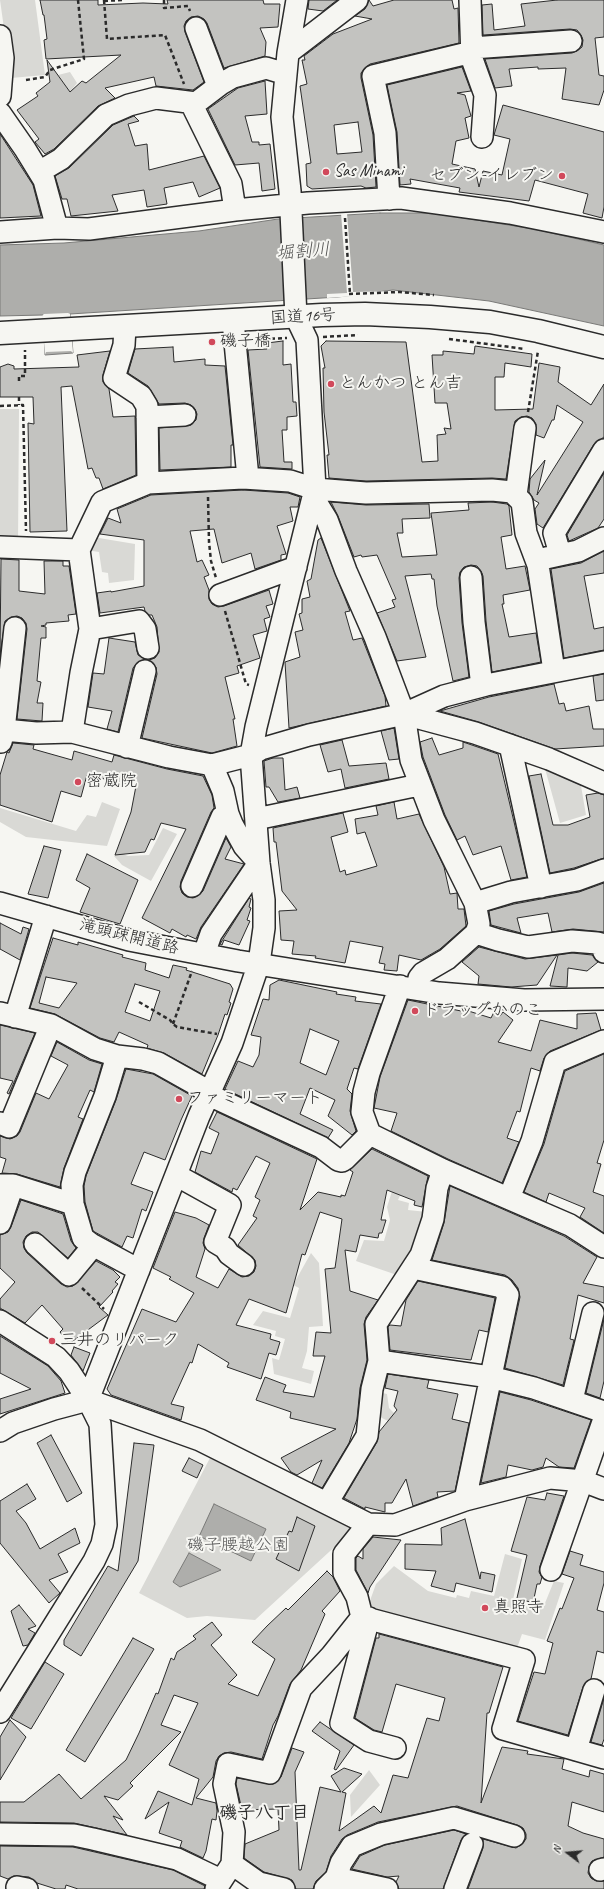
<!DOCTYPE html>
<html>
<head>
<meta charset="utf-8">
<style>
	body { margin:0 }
	#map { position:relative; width:604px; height:1889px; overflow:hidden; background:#f6f6f2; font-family:Caveat,sans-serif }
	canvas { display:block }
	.north { position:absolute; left:548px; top:1833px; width:40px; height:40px; -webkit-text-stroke:3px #f6f6f2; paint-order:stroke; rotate:286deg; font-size:11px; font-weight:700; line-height:16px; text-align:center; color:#2b2b2b }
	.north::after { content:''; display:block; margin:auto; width:14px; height:18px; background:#2b2b2b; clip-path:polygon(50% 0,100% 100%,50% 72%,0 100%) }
</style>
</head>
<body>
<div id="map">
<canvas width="604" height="1889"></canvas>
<div class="north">N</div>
</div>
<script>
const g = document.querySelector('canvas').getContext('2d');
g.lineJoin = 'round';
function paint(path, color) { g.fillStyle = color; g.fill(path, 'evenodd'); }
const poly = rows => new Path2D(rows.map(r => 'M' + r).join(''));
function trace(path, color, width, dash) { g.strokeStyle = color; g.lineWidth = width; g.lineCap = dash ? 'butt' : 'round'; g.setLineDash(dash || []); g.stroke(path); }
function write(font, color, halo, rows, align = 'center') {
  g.font = font + ' Caveat,"Klee One",sans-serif'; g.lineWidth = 4; g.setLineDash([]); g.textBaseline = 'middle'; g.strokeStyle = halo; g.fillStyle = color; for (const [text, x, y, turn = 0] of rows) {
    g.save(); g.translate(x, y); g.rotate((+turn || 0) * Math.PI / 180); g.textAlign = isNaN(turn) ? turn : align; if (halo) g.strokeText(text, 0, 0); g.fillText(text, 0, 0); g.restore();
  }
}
paint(poly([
	[0,0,35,0,45,75,11,78],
	[70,72,77,83,70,92,58,75],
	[0,409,19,409,18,545,0,545],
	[93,537,135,544,134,580,109,583,108,573,102,572,99,552,86,550],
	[544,765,580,780,586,815,560,823],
	[102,802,120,809,107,846,26,837,0,822,0,808,76,831,87,815,96,817],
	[163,828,177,834,151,881,122,865,114,856,117,852,128,856,149,855],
	[394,1185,403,1189,398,1200,409,1203,408,1210,427,1212,414,1253,397,1275,356,1261,364,1240,384,1241,390,1220,387,1207],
	[311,1253,319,1263,323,1326,309,1327,307,1351,302,1368,314,1371,311,1384,274,1374,272,1358,279,1360,285,1339,275,1336,276,1331,253,1325,263,1311,290,1318,299,1288,293,1285],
	[378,1392,387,1394,389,1408,396,1415,390,1422,376,1415],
	[210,1458,353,1530,255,1620,207,1616,187,1618,139,1593],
	[505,1554,522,1559,513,1600,543,1608,554,1581,564,1583,545,1640,522,1634,516,1651,367,1609,376,1584,394,1566,428,1591,456,1598,457,1595,469,1598,471,1591,494,1596],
	[369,1770,380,1785,351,1817,350,1795]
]), '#d9d9d5');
const water = poly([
	[380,213,432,213,534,229,604,245,604,326,489,301,393,290,338,297,70,314,73,353,45,355,43,315,0,316,0,245,64,243,199,231,278,219,380,213],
	[214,1504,266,1529,251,1561,199,1536,197,1541,214,1504],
	[189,1553,221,1570,180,1587,173,1582,189,1553]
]);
paint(water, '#aeaeab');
trace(water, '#7a7a78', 1);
paint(poly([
	[341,213,349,213,347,213,353,292,399,291,400,293,327,298,327,294,347,293],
	[68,313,70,314,73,353,71,351,46,352,45,355,42,316,44,314]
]), '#f6f6f2');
const building = poly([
	[40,0,98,0,98,5,143,3,168,4,167,0,263,0,264,4,280,4,278,27,260,28,266,42,265,56,224,68,207,23,204,19,198,16,191,17,186,21,184,26,185,32,204,82,193,90,156,86,154,77,105,88,115,98,98,106,54,149,45,154,35,142,39,139,17,110,38,96,36,93,50,82,47,60,70,92,82,81,86,83,121,55,46,59,44,40,47,39,44,15,43,15,40,0],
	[309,0,337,0,323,11,308,9,309,0],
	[369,0,373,6,394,0,452,0,454,9,458,8,459,43,370,64,365,68,361,73,361,78,373,135,376,187,366,188,361,186,312,189,307,186,306,164,311,163,300,86,307,84,302,60,305,60,304,56,333,34,372,19,355,16,365,9,369,0],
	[358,122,362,152,337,154,334,125,358,122],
	[557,0,604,0,604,37,595,38,599,75,604,76,604,90,599,105,562,99,566,68,538,69,538,67,509,69,512,86,495,88,485,59,572,53,577,51,582,47,583,40,581,35,577,30,570,29,483,35,482,5,492,4,494,30,525,26,521,4,557,0],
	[462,67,471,91,457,93,465,95,471,116,465,118,469,138,456,141,452,164,475,169,479,187,483,171,502,175,510,139,494,135,503,105,604,132,604,207,602,218,583,213,588,194,535,180,529,201,459,192,460,188,410,179,411,184,400,185,397,132,387,85,462,67],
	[265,81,267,114,245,116,252,142,259,142,259,145,270,144,275,189,262,191,259,163,235,165,208,109,238,88,265,81],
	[134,116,139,121,128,124,135,146,147,144,149,170,204,156,220,188,199,197,193,182,164,188,167,204,147,207,144,190,112,195,118,211,71,216,67,199,62,199,55,176,69,168,113,125,134,116],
	[0,134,33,185,41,216,0,218,0,134],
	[283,341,283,365,291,364,293,402,296,402,297,416,287,417,287,430,282,430,284,462,292,462,292,469,260,467,248,350,267,349,267,343,283,341],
	[326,341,406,342,422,462,438,461,437,435,446,434,444,428,451,429,447,403,435,403,432,355,443,355,443,351,474,354,475,346,532,354,531,367,505,363,504,377,495,377,495,410,533,409,539,363,560,367,558,382,591,405,604,384,604,437,594,444,543,528,537,524,535,509,539,503,534,500,529,492,530,479,545,460,537,495,583,422,557,405,554,420,552,420,544,438,536,435,536,424,532,418,527,416,521,417,515,421,506,479,492,478,366,481,329,478,327,455,329,455,324,412,323,368,325,368,321,346,326,341],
	[173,347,174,362,205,359,205,365,225,366,233,445,231,445,231,467,160,470,159,428,191,425,196,420,197,414,195,409,191,405,185,403,159,404,148,386,128,373,135,349,173,347],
	[110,351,103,375,103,382,109,389,113,417,135,416,136,475,103,489,99,478,96,478,92,468,88,469,72,386,61,387,67,531,30,532,28,423,34,424,33,397,0,397,0,367,8,364,14,366,14,369,79,367,77,355,110,351],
	[604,473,604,519,598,528,569,541,567,535,604,473],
	[243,490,288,493,300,497,298,507,290,507,293,521,277,526,286,554,281,555,281,560,255,569,251,553,222,563,214,529,190,531,197,562,202,560,209,575,204,577,209,590,209,599,212,604,218,607,224,606,269,590,273,604,266,606,270,617,264,619,267,631,253,635,260,658,237,666,239,673,225,677,235,719,233,719,237,746,212,753,142,738,157,674,156,667,149,660,155,658,159,652,157,627,152,615,149,615,145,611,144,607,100,613,97,593,111,591,111,592,144,586,144,540,100,534,108,518,121,523,117,509,151,495,243,490],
	[492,502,507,504,509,506,512,535,501,537,506,569,525,566,530,590,503,595,504,604,502,604,509,637,536,633,541,662,492,672,486,621,483,576,481,571,477,566,471,565,464,567,460,572,459,578,462,623,469,677,453,681,437,606,434,579,432,579,431,574,405,576,426,657,397,661,377,613,395,607,392,600,396,599,377,555,362,557,361,555,354,557,338,516,331,502,366,505,429,504,430,518,402,519,403,533,397,533,402,557,437,555,431,513,469,510,468,503,492,502],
	[321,538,350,611,345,612,353,640,362,638,385,696,386,706,289,728,285,662,300,657,295,632,303,630,299,614,302,613,302,599,310,597,307,581,311,579,318,540,321,538],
	[604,551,604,573,584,576,594,629,604,627,604,650,564,658,551,569,581,563,604,551],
	[1,559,19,560,19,591,45,594,44,561,63,561,63,566,69,566,76,614,68,615,69,621,46,623,46,625,41,626,46,627,46,638,41,638,37,681,41,682,37,703,43,703,42,721,17,719,27,629,26,623,22,618,17,616,11,617,5,621,0,655,1,559],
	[109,638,135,642,138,655,145,659,137,663,133,668,118,732,107,729,112,711,88,707,93,673,104,674,109,638],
	[604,674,604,700,596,701,593,676,604,674],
	[554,684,559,704,564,703,566,711,589,706,593,729,604,729,604,746,555,749,479,722,440,711,489,697,554,684],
	[394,728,399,759,389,760,381,731,394,728],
	[432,738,439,755,463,748,463,742,498,754,527,877,511,880,501,846,473,855,465,836,457,840,445,815,423,757,420,742,432,738],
	[342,740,349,766,386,763,389,779,345,788,341,769,328,772,320,745,342,740],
	[13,743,34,745,33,749,72,760,74,751,112,762,114,755,167,769,203,776,212,795,214,808,211,812,181,881,180,887,182,893,187,897,193,898,199,895,203,891,226,838,231,847,225,859,244,864,201,927,196,939,187,935,186,937,172,929,170,933,142,918,186,829,161,823,154,840,151,839,145,852,115,855,131,812,136,786,87,775,81,797,61,791,52,822,0,805,0,775,7,752,9,753,13,743],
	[273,758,283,758,285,790,297,787,300,798,278,802,269,787,266,787,264,761,273,758],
	[541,774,553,825,568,825,590,817,586,795,598,793,604,795,604,858,574,868,550,873,529,776,541,774],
	[394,802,397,819,419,814,444,867,450,894,457,893,458,909,464,909,466,926,440,949,421,960,399,955,397,971,384,970,385,964,379,963,383,947,350,941,345,963,315,958,316,956,292,954,294,941,281,940,279,911,297,910,282,891,276,842,274,842,273,828,343,813,348,832,331,837,340,872,345,870,346,875,377,866,365,832,357,834,355,819,378,815,376,806,394,802],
	[44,846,61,850,48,898,28,894,44,846],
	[87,854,138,880,120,924,80,912,90,888,76,880,87,854],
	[604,883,604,932,573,929,552,932,548,913,517,918,521,933,491,925,489,911,514,904,579,892,604,883],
	[249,898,251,899,249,907,251,908,247,920,250,921,239,945,224,940,222,945,220,944,249,898],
	[0,923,21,934,23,927,29,929,20,960,0,949,0,923],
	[53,938,78,945,78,942,123,955,122,957,146,963,145,970,169,978,173,965,187,968,186,970,230,984,233,989,229,1002,231,1003,227,1015,225,1014,218,1035,202,1074,164,1053,147,1048,148,1045,119,1032,114,1042,100,1038,55,1014,30,1008,53,938],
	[46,977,77,983,59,1008,39,1003,46,977],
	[135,984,160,991,150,1021,125,1012,135,984],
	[479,947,525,959,557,955,537,985,511,987,478,984,479,976,462,962,479,947],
	[572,953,592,955,598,962,587,971,568,968,567,987,550,986,558,955,572,953],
	[279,980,337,992,336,994,356,997,355,1001,381,1004,358,1069,354,1068,347,1089,352,1094,350,1111,356,1131,352,1135,328,1116,335,1100,310,1088,300,1114,333,1130,328,1138,225,1089,238,1061,253,1067,259,1055,261,1037,251,1035,263,999,269,1000,270,985,279,980],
	[310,1029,339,1041,326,1075,300,1063,310,1029],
	[408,1000,461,1011,462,1009,491,1018,494,1012,500,1016,503,1012,513,1020,498,1042,531,1051,540,1020,577,1029,577,1014,596,1013,601,1030,550,1051,544,1058,540,1071,531,1068,520,1112,517,1111,507,1138,519,1142,502,1183,448,1159,391,1131,397,1113,374,1108,380,1077,408,1000],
	[0,1025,35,1033,9,1094,7,1093,13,1081,0,1078,0,1025],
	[57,1042,89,1060,102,1064,94,1092,90,1090,78,1117,83,1119,64,1168,60,1187,17,1174,2,1173,6,1159,0,1157,0,1136,10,1139,17,1136,20,1132,36,1093,49,1099,68,1065,51,1056,57,1042],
	[604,1054,604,1140,597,1163,601,1164,593,1192,604,1196,604,1233,580,1217,585,1208,549,1193,546,1202,524,1192,544,1144,565,1071,604,1054],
	[126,1069,153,1074,192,1096,181,1120,165,1160,144,1152,131,1184,153,1192,146,1211,142,1209,133,1238,127,1236,122,1247,93,1231,85,1202,84,1186,86,1176,116,1100,126,1069],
	[217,1112,317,1159,300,1210,318,1192,341,1197,341,1195,345,1196,353,1172,350,1170,372,1149,428,1176,422,1207,414,1205,415,1201,387,1190,381,1220,386,1220,382,1233,379,1233,378,1238,360,1235,356,1252,345,1250,350,1291,378,1300,366,1317,364,1324,367,1360,360,1388,357,1419,349,1443,322,1488,312,1483,322,1460,297,1475,291,1472,281,1458,336,1429,290,1418,291,1412,256,1400,265,1377,286,1385,283,1392,314,1397,325,1356,313,1356,316,1332,331,1333,325,1269,335,1268,342,1219,320,1212,305,1255,302,1254,286,1313,249,1299,236,1325,271,1334,270,1339,280,1342,276,1355,269,1353,261,1379,227,1367,229,1363,198,1344,192,1363,190,1362,171,1404,184,1407,181,1420,111,1395,107,1389,142,1309,176,1322,194,1293,169,1279,171,1277,153,1268,175,1212,196,1218,209,1225,204,1238,203,1243,205,1249,196,1277,218,1288,229,1269,242,1277,249,1276,254,1272,256,1266,255,1260,238,1245,257,1218,253,1216,260,1200,255,1197,270,1163,256,1156,237,1190,233,1188,232,1192,195,1172,201,1151,211,1154,219,1133,209,1128,217,1112],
	[450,1186,564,1236,597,1257,583,1283,604,1287,604,1303,578,1295,570,1339,574,1340,563,1385,505,1368,520,1297,518,1288,512,1280,505,1275,432,1260,444,1223,450,1186],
	[21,1200,63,1214,71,1241,76,1248,68,1258,38,1232,32,1232,26,1236,23,1242,24,1248,27,1253,61,1284,67,1287,73,1286,96,1261,113,1270,120,1277,115,1282,118,1284,112,1291,113,1292,99,1307,108,1315,69,1344,60,1332,63,1329,42,1305,25,1323,0,1308,0,1299,15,1282,0,1268,0,1235,8,1232,11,1227,21,1200],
	[418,1281,495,1298,488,1332,479,1330,471,1360,390,1350,388,1327,390,1325,401,1326,406,1300,418,1281],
	[604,1319,604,1381,600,1398,586,1393,604,1319],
	[0,1336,48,1366,61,1381,65,1393,0,1414,0,1399,31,1389,0,1373,0,1336],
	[74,1347,90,1353,83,1371,71,1355,74,1347],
	[388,1374,429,1380,427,1388,458,1394,452,1419,469,1423,455,1491,437,1492,438,1497,413,1506,406,1479,392,1503,385,1503,385,1512,365,1507,365,1509,344,1498,377,1442,379,1432,397,1410,394,1406,398,1391,385,1388,388,1374],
	[500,1392,531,1400,591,1420,574,1468,559,1467,546,1458,543,1467,532,1470,508,1465,506,1477,481,1483,500,1392],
	[51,1435,82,1493,67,1502,37,1443,51,1435],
	[134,1443,154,1445,138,1561,81,1656,64,1645,64,1640,108,1566,118,1571,134,1443],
	[189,1458,203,1465,197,1478,182,1471,189,1458],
	[27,1484,36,1499,16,1511,26,1523,40,1549,75,1528,80,1543,58,1554,68,1572,49,1580,60,1593,49,1603,0,1543,0,1501,27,1484],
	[547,1493,564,1496,540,1566,539,1572,542,1577,540,1584,537,1584,533,1603,517,1598,527,1555,511,1551,527,1497,545,1500,547,1493],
	[297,1517,315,1526,299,1571,276,1559,289,1531,292,1532,297,1517],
	[465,1519,480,1579,481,1572,495,1575,492,1592,456,1583,454,1592,431,1586,436,1571,405,1569,405,1544,442,1545,441,1528,465,1519],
	[373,1537,401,1540,370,1587,368,1593,356,1570,356,1558,358,1556,363,1559,363,1549,373,1537],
	[570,1551,583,1555,580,1565,604,1572,604,1583,597,1610,604,1612,604,1653,597,1651,591,1679,586,1682,583,1687,568,1735,518,1721,534,1672,545,1674,553,1643,547,1641,560,1608,562,1609,574,1578,562,1574,570,1551],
	[327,1571,333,1577,340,1591,322,1611,325,1614,301,1670,290,1684,278,1716,273,1725,262,1759,231,1752,224,1753,219,1756,216,1761,213,1777,196,1798,216,1803,217,1811,216,1820,212,1819,206,1851,203,1858,180,1847,182,1841,159,1833,169,1802,145,1819,158,1791,192,1805,199,1779,169,1765,198,1703,174,1695,161,1725,181,1732,130,1783,133,1786,118,1800,104,1796,123,1820,113,1816,127,1835,74,1823,0,1822,0,1802,24,1802,59,1774,81,1799,126,1760,139,1733,156,1693,158,1694,171,1658,174,1660,177,1652,196,1639,193,1636,212,1622,222,1635,211,1645,237,1675,228,1684,258,1696,275,1659,252,1642,267,1626,286,1608,288,1610,327,1571],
	[19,1605,36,1626,28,1629,35,1633,28,1645,23,1646,11,1611,19,1605],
	[379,1634,503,1667,489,1713,487,1713,481,1803,502,1747,528,1751,527,1754,564,1759,562,1769,589,1777,590,1770,604,1774,604,1812,572,1802,568,1826,583,1833,604,1839,604,1857,592,1861,589,1866,588,1873,591,1878,596,1881,604,1881,604,1889,468,1889,483,1848,483,1839,516,1848,522,1844,526,1839,526,1834,523,1828,517,1825,457,1806,378,1822,347,1835,342,1839,331,1856,326,1872,316,1881,313,1889,296,1889,292,1880,264,1872,244,1858,245,1844,279,1830,278,1809,242,1810,236,1784,237,1778,273,1784,281,1777,292,1748,304,1752,295,1772,299,1870,301,1870,320,1787,341,1792,331,1776,344,1768,362,1774,342,1792,346,1793,339,1831,374,1806,381,1813,393,1775,408,1778,427,1718,439,1721,445,1698,396,1684,382,1732,374,1730,355,1718,376,1638,379,1638,379,1634],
	[133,1638,154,1649,85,1762,66,1750,133,1638],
	[45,1662,64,1674,31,1729,11,1718,45,1662],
	[604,1698,604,1739,602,1745,591,1742,604,1698],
	[10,1720,26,1737,0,1780,0,1737,10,1720],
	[320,1722,354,1745,336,1770,334,1769,340,1751,312,1731,320,1722],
	[454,1830,466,1834,461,1840,443,1889,399,1889,396,1882,399,1876,387,1877,352,1869,360,1856,385,1845,454,1830],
	[0,1846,73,1847,173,1870,205,1886,204,1889,78,1889,66,1885,65,1889,56,1889,37,1883,29,1877,14,1876,8,1879,0,1876,0,1846]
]);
paint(building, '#c3c3c0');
trace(building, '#2b2b2b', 1);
const minor = poly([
	[470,0,472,59,485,95,482,137],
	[196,28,218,86],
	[0,36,3,58,0,96],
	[472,48,571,41],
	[288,53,357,0],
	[191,103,231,184,235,210],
	[0,113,25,149,44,180,57,228],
	[39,172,61,159,106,115,129,105,156,98,196,103,221,84,233,77,266,68,286,74],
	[389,199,385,133,373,76,472,52],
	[0,232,57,228,89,229,235,210,308,203,401,198,510,213,604,232],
	[233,321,248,478],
	[125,327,124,345,114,378,141,396,147,406,148,483],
	[147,417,185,415],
	[516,495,525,428],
	[313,497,327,520,346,571,375,637,404,714,411,760,434,820,475,903,479,924,476,933,447,959,423,973,419,978,418,989],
	[0,547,79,550],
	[560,554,554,533,604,450],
	[546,558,578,551,604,538],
	[471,577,474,622,482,686],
	[220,595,296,567],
	[90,629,139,621,145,629,148,648],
	[404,714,475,733,549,759,604,783],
	[0,727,4,730,36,733,72,732,169,757,212,765,251,755,261,749,309,735,404,714,444,696,486,685,604,662],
	[72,732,81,673,90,629,79,550,102,502,148,483,243,478,290,481,315,489,366,493,492,490,512,492,522,502,526,533,538,565,554,671],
	[1,742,4,730,15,628],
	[510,745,541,887],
	[127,747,145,671],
	[256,819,419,785],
	[192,886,222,817,228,814],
	[0,903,129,940,238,961,439,993,524,1000,604,999],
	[475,903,511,892,577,880,604,870],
	[476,933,498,940,528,947,572,941,597,943,601,944,604,952],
	[204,954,211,934,259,863,244,846,232,824,228,814,223,791,212,765],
	[400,986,369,1073,364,1092,362,1112,370,1134,443,1170,570,1225,604,1247],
	[0,1013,51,1025,95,1049,117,1056,143,1059,158,1063,199,1086,209,1095,321,1147,338,1160,342,1161,345,1159,370,1134],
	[15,1017,46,916],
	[117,1056,105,1096,75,1172,72,1185,73,1204,83,1238,91,1244,139,1270],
	[0,1123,9,1127,51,1025],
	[176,1175,230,1205,215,1242,225,1248,229,1254,244,1265],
	[0,1185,13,1185,73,1204],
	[509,1198,532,1141,555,1062,604,1041],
	[0,1223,13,1185],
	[35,1244,69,1275,93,1246],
	[413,1268,502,1287,508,1295,465,1500],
	[0,1321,56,1357,69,1371,88,1400,100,1424,106,1525,102,1544,94,1561,0,1712],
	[379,1361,490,1377,534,1388,604,1412],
	[88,1400,200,1440,368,1524,395,1525,465,1500,550,1478,583,1481,604,1489],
	[572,1400,593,1313],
	[0,1431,13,1423,54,1409,88,1400,199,1116,232,1043,259,963,264,928,264,900,259,863,251,755,256,727,315,489,307,340,296,317,290,191,282,117,288,53,297,0],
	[327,1503,367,1436,372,1389,379,1361,376,1324,421,1255,433,1219,437,1188,443,1170],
	[368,1524,344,1554,344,1573,357,1597,362,1617,524,1660,503,1729,604,1758],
	[551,1570,604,1419],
	[369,1618,341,1723,369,1741,395,1748],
	[576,1750,594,1690],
	[0,1834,74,1835,93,1839,177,1859,221,1880],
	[232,1864,259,1883,284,1889],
	[600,1870,604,1869],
	[336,1878,387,1889],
	[17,1887,27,1889],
	[216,1889,232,1864,234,1832,224,1784,228,1764,270,1773,301,1688,331,1656,362,1617],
	[325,1889,336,1878,341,1863,352,1846,381,1834,454,1818,514,1836],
	[455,1889,472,1844]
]);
const highway = poly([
	[0,333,322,315,365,314,430,317,490,322,538,331,604,347]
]);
trace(minor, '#2b2b2b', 24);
trace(highway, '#2b2b2b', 25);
trace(poly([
	[104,0,107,39,165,35,184,84],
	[164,0,164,8,188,6,190,11],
	[104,1,122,0],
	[26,80,45,77,50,70,84,59,78,0],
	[345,218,350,294],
	[349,294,400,292,434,295],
	[323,337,358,335],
	[264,339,287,338],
	[449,339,525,349],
	[19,381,19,376,25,376,25,350],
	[19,397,19,405],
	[0,406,23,405,26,531],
	[528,412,538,351],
	[208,497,209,542,211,561,216,578],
	[225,611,246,684,249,685],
	[139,1002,170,1020,173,1024,177,1027,217,1034],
	[173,1024,192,971],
	[82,1288,104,1309]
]), '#2b2b2b', 2.5, [4, 3]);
trace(minor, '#f6f6f2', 21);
trace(highway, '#f6f6f2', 22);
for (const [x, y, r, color] of [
	[326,172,4,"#d1495b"],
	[562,176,4,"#d1495b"],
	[212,342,4,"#d1495b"],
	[331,384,4,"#d1495b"],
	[78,782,4,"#d1495b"],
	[415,1011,4,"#d1495b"],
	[179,1099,4,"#d1495b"],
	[52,1341,4,"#d1495b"],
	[485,1608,4,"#d1495b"]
]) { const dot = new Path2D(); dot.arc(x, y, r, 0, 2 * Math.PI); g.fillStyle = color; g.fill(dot); trace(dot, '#f6f6f2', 1.5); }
write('17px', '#2b2b2b', '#f6f6f2', [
	["Sas Minami",334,172],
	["セブン-イレブン",554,176,"right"],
	["磯子橋",220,342],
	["とんかつ とん吉",339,384],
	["密蔵院",86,782],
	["ドラッグかのこ",423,1011],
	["ファミリーマート",187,1099],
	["三井のリパーク",60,1341],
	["真照寺",493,1608]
], 'left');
write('17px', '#2b2b2b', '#f6f6f2', [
	["国道16号",303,317,-3],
	["滝頭疎開道路",129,937,14]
]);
write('17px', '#565656', '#f6f6f2', [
	["磯子腰越公園",238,1546]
]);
write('italic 18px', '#525251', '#f6f6f2', [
	["堀割川",303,252,-5]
]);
write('bold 18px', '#2b2b2b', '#f6f6f2', [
	["磯子八丁目",264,1813]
]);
</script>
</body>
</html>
